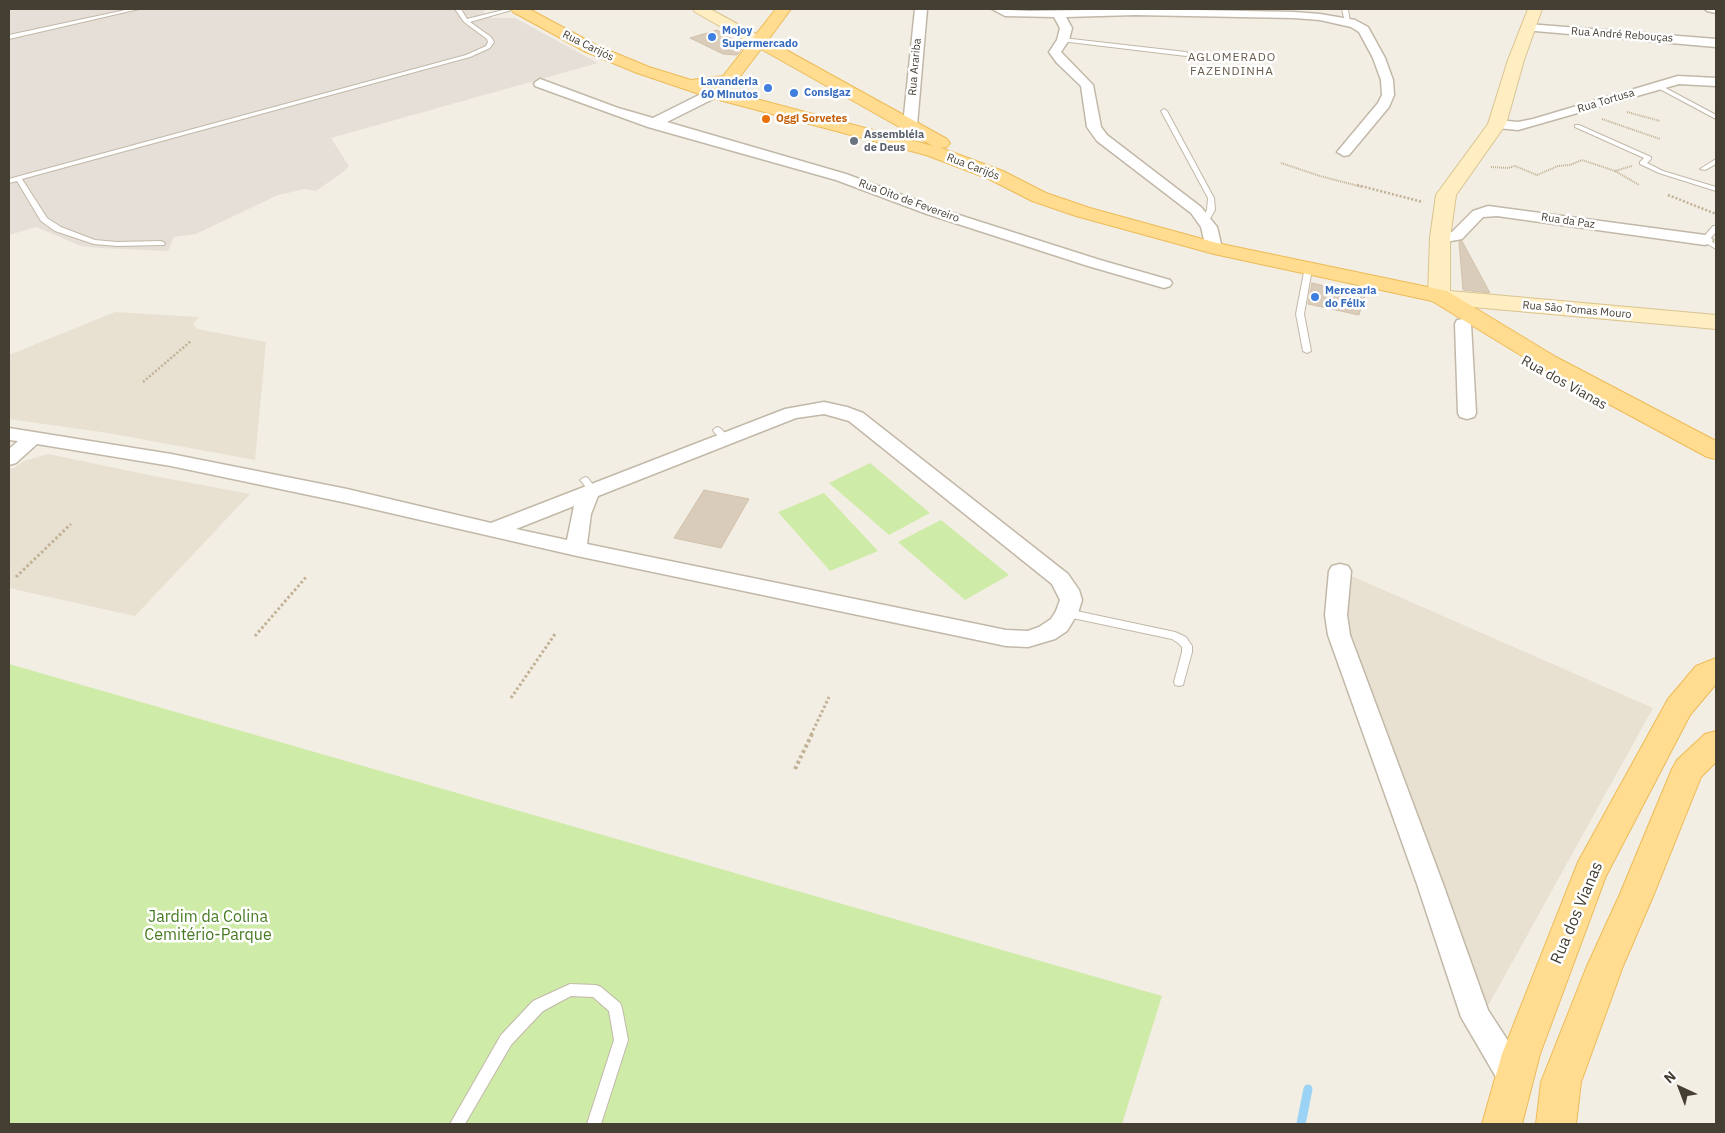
<!DOCTYPE html>
<html>
<head>
<meta charset="utf-8">
<style>
	body { margin:0 }
	#map { position:relative; width:1725px; height:1133px; overflow:hidden; background:#f3eee3; font-family:"IBM Plex Sans",sans-serif }
	canvas { display:block }
	.frame { position:absolute; inset:0; border:10px solid #453e33; pointer-events:none }
	.north { position:absolute; left:1655px; top:1063px; width:50px; height:50px; -webkit-text-stroke:4px #fff; paint-order:stroke; rotate:317deg; font-size:14px; font-weight:700; line-height:20px; text-align:center; color:#453e33 }
	.north::after { content:''; display:block; margin:auto; width:18px; height:22px; background:#453e33; clip-path:polygon(50% 0,100% 100%,50% 72%,0 100%) }
</style>
</head>
<body>
<div id="map">
<canvas width="1725" height="1133"></canvas>
<div class="frame"></div>
<div class="north">N</div>
</div>
<script>
const g = document.querySelector('canvas').getContext('2d');
g.lineJoin = 'round';
function paint(path, color) { g.fillStyle = color; g.fill(path, 'evenodd'); }
const poly = rows => new Path2D(rows.map(r => 'M' + r).join(''));
function trace(path, color, width, dash) { g.strokeStyle = color; g.lineWidth = width; g.lineCap = dash ? 'butt' : 'round'; g.setLineDash(dash || []); g.stroke(path); }
function write(font, color, halo, rows, align = 'center') {
  g.font = font + ' "IBM Plex Sans",sans-serif'; g.lineWidth = 5; g.setLineDash([]); g.textBaseline = 'middle'; g.strokeStyle = halo; g.fillStyle = color; for (const [text, x, y, turn = 0] of rows) {
    g.save(); g.translate(x, y); g.rotate((+turn || 0) * Math.PI / 180); g.textAlign = isNaN(turn) ? turn : align; if (halo) g.strokeText(text, 0, 0); g.fillText(text, 0, 0); g.restore();
  }
}
paint(poly([
	[115,312,199,317,193,324,197,329,266,342,255,460,108,433,9,419,9,355],
	[48,454,154,476,250,494,135,616,9,588,9,468,14,468,24,461],
	[1347,574,1653,708,1483,1015,1342,629]
]), '#e8e0d1');
paint(poly([
	[9,9,487,9,483,12,492,18,515,18,598,63,331,138,349,166,343,172,316,191,305,189,278,195,196,234,174,237,168,251,101,248,81,246,36,227,9,235]
]), '#e5dfd8');
paint(poly([
	[870,463,930,513,889,535,829,483],
	[824,493,878,551,830,571,778,512],
	[941,520,1009,575,965,600,898,542],
	[9,664,1162,996,1122,1124,9,1124]
]), '#cfeba8');
trace(poly([
	[1301,1124,1308,1089]
]), '#9ad3f6', 9);
const building = poly([
	[717,30,744,46,737,55,723,54,690,38,717,30],
	[1462,241,1490,293,1463,290,1459,242,1462,241],
	[1312,283,1365,295,1359,315,1308,304,1312,283],
	[704,490,749,499,721,548,674,538,704,490]
]);
paint(building, '#d9ccbb');
trace(building, '#d1c1aa', 1);
const lane = poly([
	[130,9,139,9,9,39,9,35,130,9],
	[455,9,461,9,467,19,507,9,515,9,470,22,491,37,494,42,490,48,470,57,22,179,47,218,61,227,95,240,117,242,161,241,165,243,164,245,117,246,94,244,55,231,41,221,17,181,9,183,9,179,16,177,466,55,486,46,488,42,487,39,464,22,455,9],
	[1342,9,1348,9,1350,23,1345,22,1342,9],
	[1063,38,1186,52,1189,54,1186,56,1061,41,1061,39,1063,38],
	[1656,85,1660,85,1716,115,1716,119,1656,87,1656,85],
	[1164,109,1167,111,1214,198,1215,210,1208,222,1201,220,1207,210,1208,198,1161,111,1164,109],
	[1575,125,1579,125,1651,157,1651,159,1647,163,1663,171,1716,187,1716,191,1659,173,1640,164,1640,162,1644,158,1575,127,1575,125],
	[1716,159,1716,164,1705,170,1700,169,1716,159],
	[1713,226,1716,226,1716,232,1709,240,1716,244,1716,249,1701,240,1713,226],
	[1305,267,1311,267,1312,269,1304,314,1311,351,1307,353,1303,351,1296,314,1305,267],
	[717,427,720,428,729,437,730,439,729,441,723,441,714,432,713,430,717,427],
	[585,477,588,478,596,489,598,491,596,493,590,493,582,482,580,480,585,477],
	[1067,609,1175,632,1186,637,1192,646,1192,652,1183,685,1179,686,1175,685,1174,682,1182,652,1182,647,1178,643,1172,639,1063,616,1062,613,1063,610,1067,609],
	[570,984,596,985,601,987,620,1003,622,1008,628,1040,601,1124,587,1124,614,1040,609,1011,593,997,571,996,543,1011,511,1045,465,1124,450,1124,501,1035,533,1001,570,984]
]);
const street = poly([
	[915,9,927,9,917,125,910,129,903,125,915,9],
	[992,9,1029,11,1146,9,1294,12,1320,14,1355,20,1368,27,1385,58,1393,80,1394,95,1389,107,1349,155,1344,156,1337,152,1378,103,1382,95,1381,80,1373,58,1359,32,1351,27,1320,20,1294,18,1135,15,1066,17,1072,28,1069,40,1061,52,1093,85,1101,127,1107,135,1201,207,1217,227,1222,248,1220,251,1214,253,1208,251,1206,248,1201,227,1191,213,1097,141,1087,127,1081,86,1057,63,1049,52,1057,40,1060,28,1054,17,1005,16,992,9],
	[1705,9,1716,9,1716,13,1707,11,1705,9],
	[1528,24,1716,39,1716,47,1524,30,1522,28,1528,24],
	[1678,76,1716,78,1716,86,1679,84,1518,130,1497,128,1490,124,1497,120,1518,122,1533,119,1678,76],
	[540,79,618,108,653,118,709,90,719,90,720,93,719,96,667,122,846,174,937,208,1100,260,1170,280,1172,283,1170,286,1164,288,1088,266,927,214,836,180,648,127,535,86,534,83,540,79],
	[1488,206,1705,235,1710,237,1713,240,1710,243,1705,245,1497,216,1483,217,1462,239,1440,243,1435,241,1432,238,1435,235,1452,232,1473,211,1488,206],
	[1463,319,1469,320,1471,324,1476,413,1474,417,1467,419,1460,417,1458,413,1455,324,1457,320,1463,319],
	[824,402,847,407,863,413,1068,574,1079,590,1082,600,1078,613,1067,631,1055,639,1028,647,1006,646,577,556,347,503,171,466,37,444,16,463,9,465,9,449,18,441,9,440,9,428,171,454,347,489,491,523,785,409,824,402],
	[824,414,849,421,1052,584,1060,600,1056,611,1051,619,1039,627,1028,631,1006,630,587,544,591,514,598,496,796,418,824,414],
	[574,506,567,540,516,529,574,506],
	[1340,564,1348,566,1351,571,1347,615,1350,635,1443,884,1488,1010,1525,1067,1529,1078,1525,1089,1514,1093,1503,1089,1461,1017,1417,884,1328,635,1325,615,1329,571,1332,566,1340,564]
]);
const secondary = poly([
	[693,9,710,9,765,39,767,42,765,45,753,45,695,12,693,9],
	[1528,9,1542,9,1524,60,1506,124,1456,195,1450,238,1450,291,1716,315,1716,329,1473,307,1431,301,1428,296,1430,238,1436,195,1488,124,1508,60,1528,9]
]);
const primary = poly([
	[511,9,529,9,598,46,649,67,691,80,723,76,776,9,791,9,768,40,947,139,950,143,947,147,941,148,1003,171,1046,193,1090,208,1217,243,1447,291,1556,357,1716,441,1716,459,1707,457,1540,367,1432,301,1214,254,1076,216,1032,201,989,179,926,155,708,97,637,73,586,52,513,12,511,9],
	[761,49,933,146,715,88,735,83,761,49],
	[1716,658,1716,684,1690,715,1606,876,1540,1054,1522,1124,1482,1124,1502,1054,1578,862,1668,699,1696,666,1716,658],
	[1716,731,1716,762,1701,777,1654,894,1623,966,1581,1082,1576,1124,1536,1124,1541,1082,1587,966,1620,894,1672,769,1677,760,1705,734,1716,731]
]);
trace(lane, '#c2b8a8', 2);
trace(street, '#c2b8a8', 3);
trace(secondary, '#dac491', 2);
trace(primary, '#edbb58', 2);
trace(poly([
	[1627,112,1660,121],
	[1602,119,1660,139],
	[1281,163,1320,176,1362,187],
	[1632,166,1615,171,1639,185],
	[1491,167,1508,168,1515,166,1537,175,1558,166,1570,165,1582,160,1615,171]
]), '#c2b195', 2, [1, 1]);
trace(poly([
	[1357,185,1423,202],
	[1668,195,1716,214],
	[143,382,191,341]
]), '#c2b195', 2.5, [2, 2]);
trace(poly([
	[16,577,71,524],
	[255,636,307,576],
	[511,698,555,634],
	[811,735,829,697]
]), '#c2b195', 3, [2.5, 2.5]);
trace(poly([
	[795,769,812,734]
]), '#c2b195', 4, [3, 3]);
paint(lane, '#fff');
paint(street, '#fff');
paint(secondary, '#ffeec1');
paint(primary, '#ffdc90');
for (const [x, y, r, color] of [
	[712,37,5,"#3f7fe0"],
	[768,88,5,"#3f7fe0"],
	[794,93,5,"#3f7fe0"],
	[766,119,5,"#e8710a"],
	[854,141,5,"#6b7280"],
	[1315,297,5,"#3f7fe0"]
]) { const dot = new Path2D(); dot.arc(x, y, r, 0, 2 * Math.PI); g.fillStyle = color; g.fill(dot); trace(dot, '#fff', 2); }
write('bold 11px', '#366cbe', '#fff', [
	["Mojoy",722,31],
	["Supermercado",722,44],
	["Lavanderia",758,82,"right"],
	["60 Minutos",758,95,"right"],
	["Consigaz",804,93],
	["Mercearia",1325,291],
	["do Félix",1325,304]
], 'left');
write('11px', '#453e33', '#fff', [
	["Rua André Rebouças",1622,35,4],
	["Rua Carijós",588,46,26],
	["Rua Arariba",915,67,-85],
	["Rua Tortusa",1606,101,-17],
	["Rua Carijós",973,167,21],
	["Rua Oito de Fevereiro",909,201,20],
	["Rua da Paz",1568,221,8],
	["Rua São Tomas Mouro",1577,310,5]
]);
write('bold 11px', '#c56008', '#fff', [
	["Oggi Sorvetes",776,119]
], 'left');
write('bold 11px', '#5b616d', '#fff', [
	["Assembléia",864,135],
	["de Deus",864,148]
], 'left');
g.letterSpacing = '1px';
write('12px', '#695b49', '#fff', [
	["AGLOMERADO",1232,58],
	["FAZENDINHA",1232,72]
]);
g.letterSpacing = '0px';
write('14px', '#453e33', '#fff', [
	["Rua dos Vianas",1564,383,29]
]);
write('16px', '#453e33', '#fff', [
	["Rua dos Vianas",1577,913,-67]
]);
write('16px', '#477b22', '#fff', [
	["Jardim da Colina",208,917],
	["Cemitério-Parque",208,935]
]);
</script>
</body>
</html>
